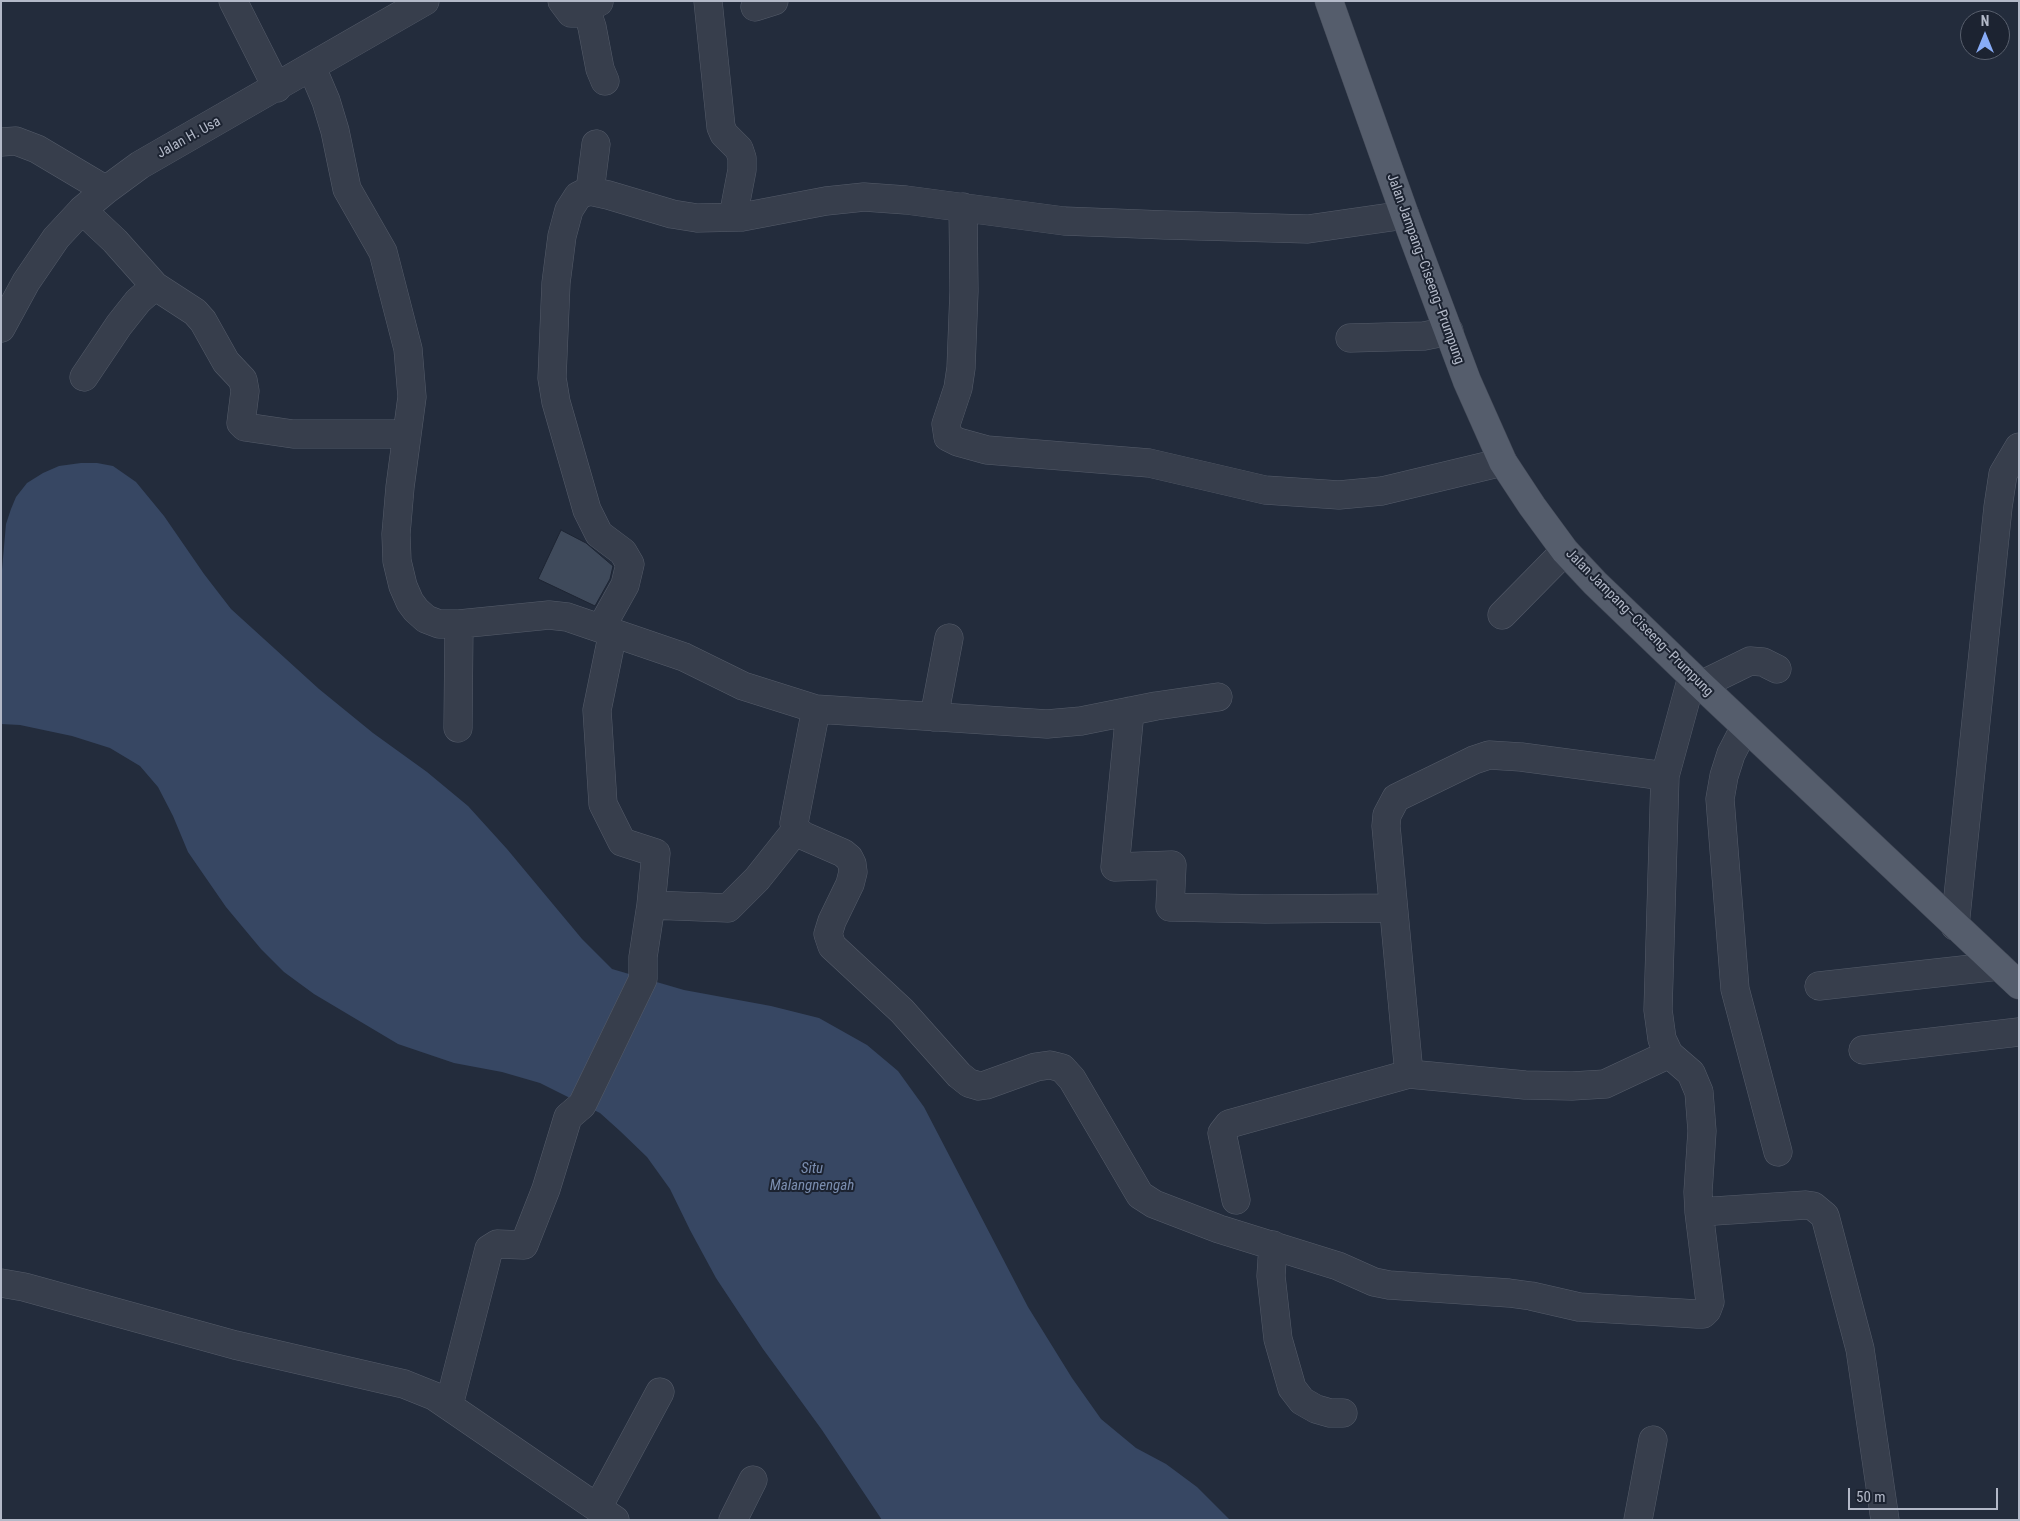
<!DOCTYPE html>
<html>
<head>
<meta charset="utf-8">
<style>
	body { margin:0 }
	#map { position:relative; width:2020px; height:1521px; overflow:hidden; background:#232c3c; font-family:"Roboto Condensed",sans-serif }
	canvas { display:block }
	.frame { position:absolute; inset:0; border:2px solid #b3b9c8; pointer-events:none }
	.north { position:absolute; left:1960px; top:10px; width:50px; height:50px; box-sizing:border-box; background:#1c2331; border:1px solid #585f6d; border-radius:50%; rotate:0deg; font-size:14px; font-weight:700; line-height:20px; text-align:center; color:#b3b9c8 }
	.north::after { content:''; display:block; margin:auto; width:18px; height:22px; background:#88acf7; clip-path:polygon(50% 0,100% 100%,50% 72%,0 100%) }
	.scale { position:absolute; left:1848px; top:1488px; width:150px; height:22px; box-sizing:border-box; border:2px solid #b3b9c8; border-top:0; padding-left:6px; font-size:15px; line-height:18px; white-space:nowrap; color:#b3b9c8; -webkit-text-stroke:4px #1c2331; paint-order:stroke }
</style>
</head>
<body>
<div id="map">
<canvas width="2020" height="1521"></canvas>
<div class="frame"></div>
<div class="north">N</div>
<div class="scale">50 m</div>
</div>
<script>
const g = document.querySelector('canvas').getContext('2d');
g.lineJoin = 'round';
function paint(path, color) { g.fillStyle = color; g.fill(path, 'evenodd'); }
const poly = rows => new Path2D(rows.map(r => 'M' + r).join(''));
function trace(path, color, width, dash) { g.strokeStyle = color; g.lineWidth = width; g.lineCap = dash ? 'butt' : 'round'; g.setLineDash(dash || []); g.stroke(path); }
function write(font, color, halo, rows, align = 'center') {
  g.font = font + ' "Roboto Condensed",sans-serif'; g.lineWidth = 4; g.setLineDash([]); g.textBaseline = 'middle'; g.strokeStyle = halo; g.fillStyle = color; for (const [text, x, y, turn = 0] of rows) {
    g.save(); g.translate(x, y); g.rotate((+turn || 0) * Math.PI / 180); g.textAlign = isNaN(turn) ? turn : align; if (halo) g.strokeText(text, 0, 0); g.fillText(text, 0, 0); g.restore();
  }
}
paint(poly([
	[81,463,97,463,113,466,136,482,164,516,204,574,231,609,319,689,373,733,427,772,468,806,507,849,582,939,612,969,684,990,771,1006,819,1018,867,1045,898,1071,924,1107,1028,1307,1072,1378,1101,1419,1136,1448,1166,1464,1197,1487,1230,1520,882,1520,822,1430,763,1349,716,1278,690,1230,670,1189,647,1157,620,1131,600,1113,540,1083,502,1072,454,1063,398,1044,314,994,284,972,261,949,226,907,188,852,173,816,158,787,140,766,110,748,72,736,20,725,1,724,1,581,6,524,11,509,16,497,27,483,43,473,59,466]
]), '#374763');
const building = poly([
	[561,530,586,543,613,566,610,579,595,606,538,579,561,530]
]);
paint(building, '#3f4a5b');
trace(building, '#1e2533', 1);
const minor = poly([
	[233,1,277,88],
	[562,1,571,13,576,13,599,2],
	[708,1,721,127,724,134,739,149,742,158,742,170,733,217],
	[755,7,774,1],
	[586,9,592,27,600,69,605,81],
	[312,68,326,101,335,131,347,189,383,252,408,349,412,397,400,487,396,534,397,561,403,586,410,602,416,610,426,619,439,624,459,624,549,615,567,617,684,657,743,686,816,709,1047,724,1081,721,1156,706,1218,697],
	[1,142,16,141,37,149,106,190],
	[590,191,596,144],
	[963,207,964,291,961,368,958,388,946,424,948,437,958,442,987,450,1149,463,1265,490,1339,495,1382,491,1503,462],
	[82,210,115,241,155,286,138,301,119,325,84,377],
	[155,286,195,312,203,321,226,362,243,380,245,391,241,423,245,427,293,434,407,434],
	[1,328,26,282,56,238,82,210,106,190,140,165,425,1],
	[1350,338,1424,336,1449,331],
	[1502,615,1565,551],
	[601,628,625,585,630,564,623,552,599,534,587,510,556,402,552,378,556,283,562,236,569,210,578,196,584,193,590,191,608,195,672,214,697,218,742,217,826,201,864,197,906,200,1064,221,1165,225,1308,229,1405,215],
	[613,632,597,710,603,804,622,842,656,853,651,905],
	[1692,677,1665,776,1658,1010,1662,1039,1669,1054,1691,1073,1699,1092,1702,1131,1698,1192,1699,1212,1806,1205,1813,1206,1825,1216,1860,1349,1885,1520],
	[1701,685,1750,661,1763,662,1777,669],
	[816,709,794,823,796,830,804,836,843,853,849,858,852,864,853,872,850,884,832,921,828,934,832,946,902,1011,959,1075,969,1083,979,1086,986,1085,1036,1067,1050,1065,1062,1068,1072,1079,1140,1195,1154,1204,1219,1229,1338,1266,1374,1282,1389,1285,1509,1293,1531,1296,1579,1307,1697,1314,1703,1314,1707,1310,1710,1302,1699,1212],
	[1130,711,1115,867,1172,865,1170,907,1265,909,1393,908],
	[934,717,949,638],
	[1745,727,1731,754,1724,776,1720,799,1735,989,1778,1152],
	[458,728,459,624],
	[1955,926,1998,507,2003,474,2019,447],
	[1819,986,1999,966],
	[1863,1050,2019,1032],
	[1409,1074,1386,826,1387,815,1396,798,1474,760,1489,755,1521,757,1665,776],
	[1236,1200,1222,1133,1229,1124,1409,1074,1525,1085,1572,1086,1605,1084,1669,1054],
	[1273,1245,1271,1276,1278,1339,1292,1388,1302,1401,1316,1409,1330,1413,1343,1413],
	[1,1283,24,1287,235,1345,404,1384,434,1396,615,1520],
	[449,1405,489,1249,497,1244,524,1245,546,1189,568,1117,582,1105,643,979,643,957,651,905,728,908,757,879,796,830],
	[598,1507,660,1392],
	[733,1520,753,1480],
	[1638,1520,1653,1440]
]);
const major = poly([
	[1329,1,1405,215,1467,381,1503,462,1532,506,1565,551,1595,583,1701,685,2019,985]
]);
trace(minor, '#555c6a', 29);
trace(major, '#404755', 29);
trace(minor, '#373e4c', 28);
trace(major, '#555d6c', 28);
write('14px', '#b3b9c8', '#1c2331', [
	["Jalan H. Usa",189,138,-29],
	["Jalan Jampang–Ciseeng–Prumpung",1425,269,70],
	["Jalan Jampang–Ciseeng–Prumpung",1639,623,45]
]);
write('italic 15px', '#7b8eb0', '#1c2331', [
	["Situ",812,1169],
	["Malangnengah",812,1186]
]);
</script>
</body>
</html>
